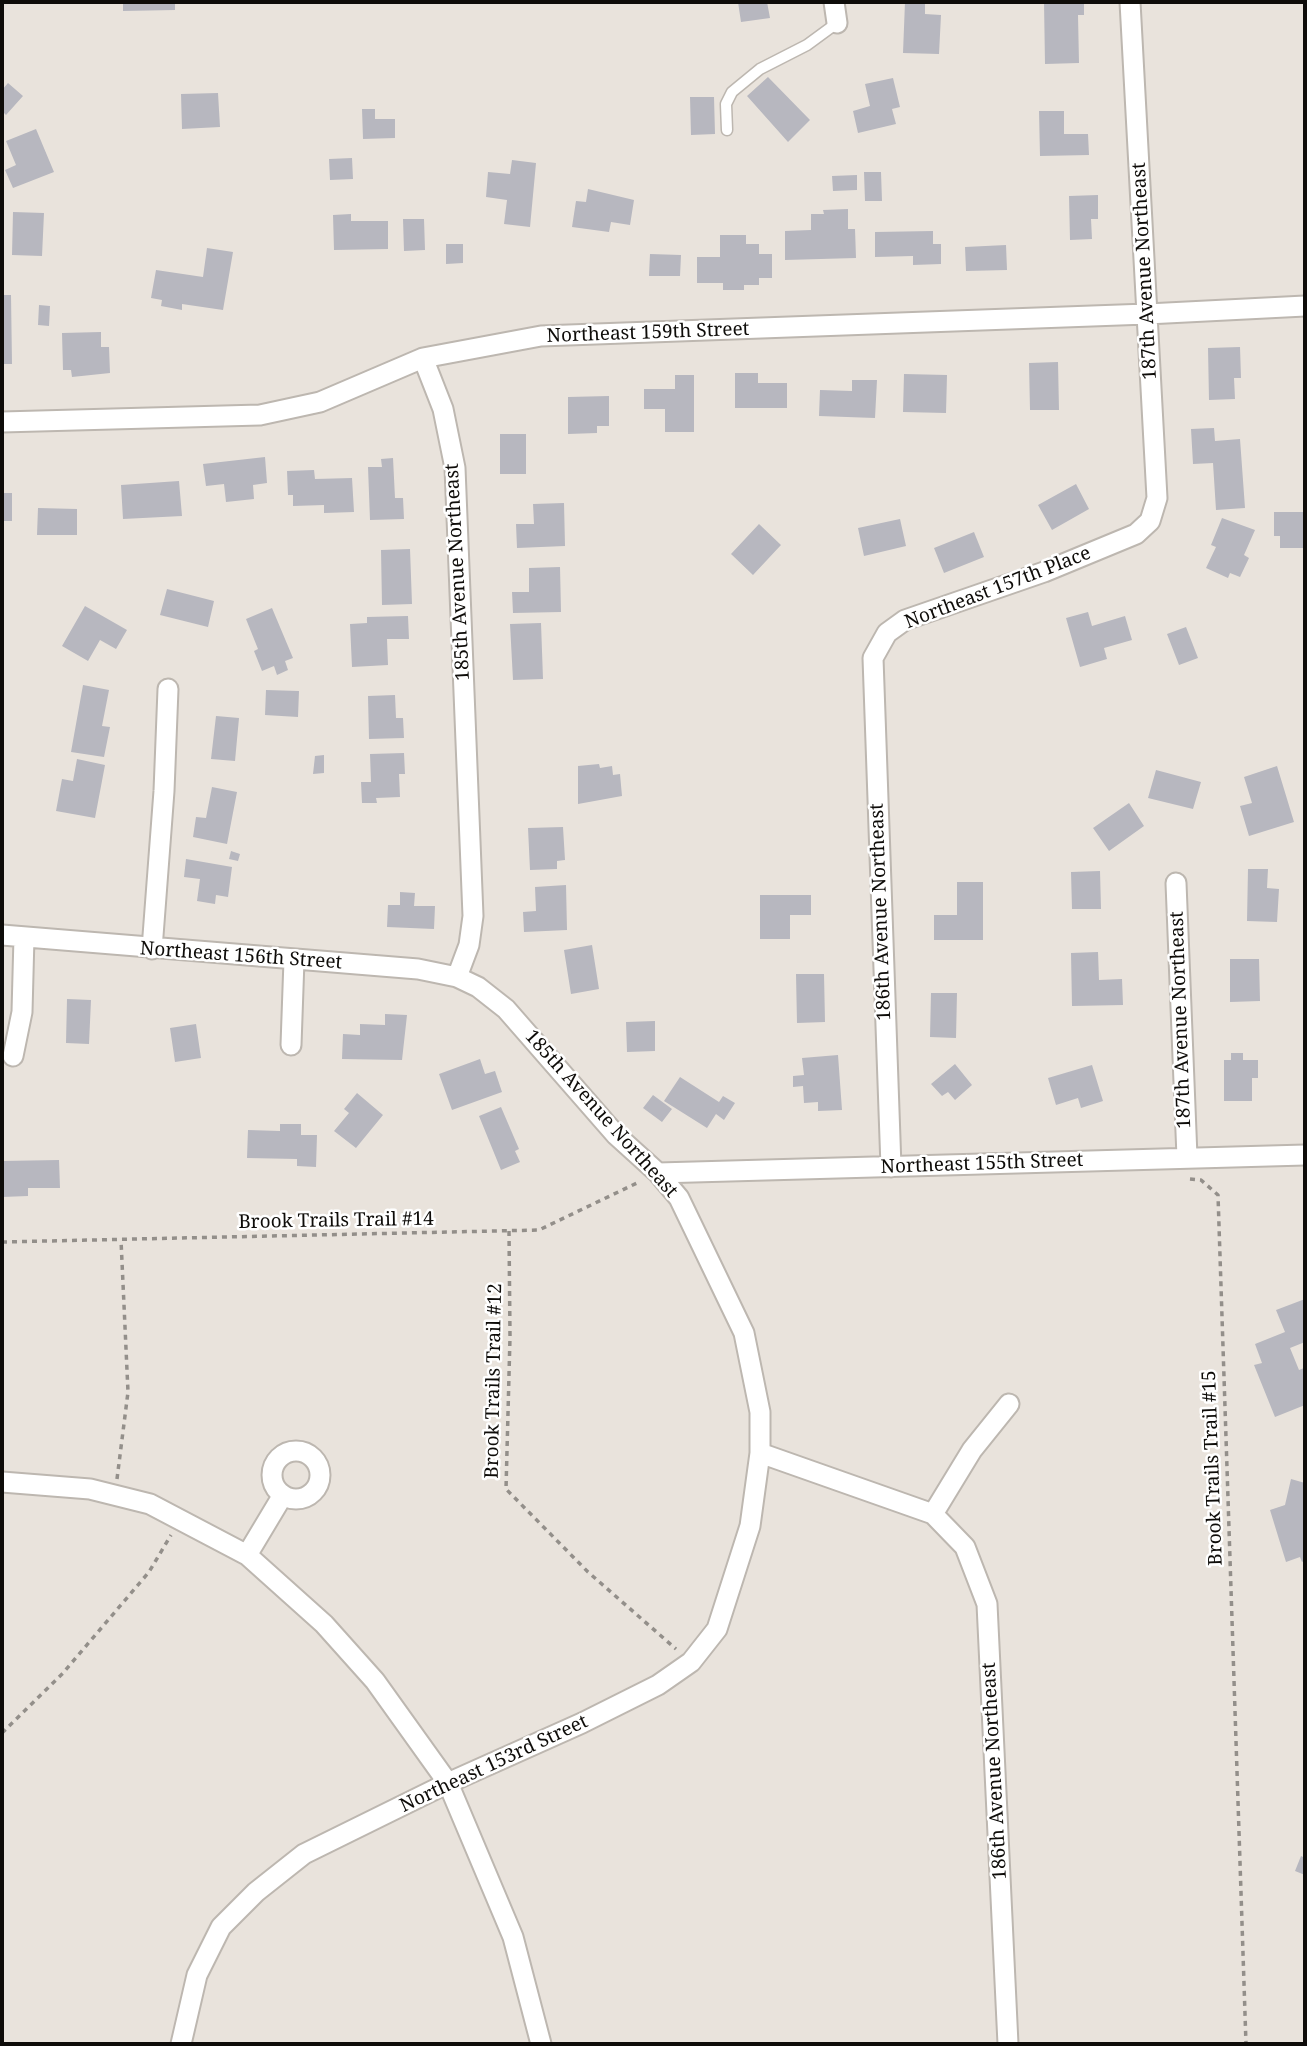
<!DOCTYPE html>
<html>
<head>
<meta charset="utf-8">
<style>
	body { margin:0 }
	#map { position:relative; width:1307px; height:2046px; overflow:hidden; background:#e9e3dc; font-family:"Noto Serif",serif }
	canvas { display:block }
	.frame { position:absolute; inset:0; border:4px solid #0e0c09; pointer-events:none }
</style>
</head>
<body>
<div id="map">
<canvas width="1307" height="2046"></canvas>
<div class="frame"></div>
</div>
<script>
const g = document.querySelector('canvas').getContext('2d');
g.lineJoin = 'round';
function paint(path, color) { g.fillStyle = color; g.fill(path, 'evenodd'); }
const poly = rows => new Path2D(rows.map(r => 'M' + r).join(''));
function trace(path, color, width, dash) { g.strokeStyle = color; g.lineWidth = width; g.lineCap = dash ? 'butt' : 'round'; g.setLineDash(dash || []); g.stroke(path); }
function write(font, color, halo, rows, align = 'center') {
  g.font = font + ' "Noto Serif",serif'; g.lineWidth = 5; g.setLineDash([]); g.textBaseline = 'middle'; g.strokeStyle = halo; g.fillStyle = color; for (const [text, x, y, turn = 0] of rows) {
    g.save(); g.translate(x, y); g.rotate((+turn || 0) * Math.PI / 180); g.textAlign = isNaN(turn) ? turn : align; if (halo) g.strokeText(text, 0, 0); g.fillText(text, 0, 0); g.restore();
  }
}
paint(poly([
	[123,2,175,2,175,10,123,11],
	[738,2,767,2,770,18,741,22],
	[905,2,925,2,925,14,941,15,939,54,903,53],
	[1044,2,1084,2,1084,15,1078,15,1079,63,1045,64],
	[768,77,810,120,788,142,747,96],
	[893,78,900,107,892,109,896,124,858,133,853,111,870,106,865,84],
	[8,83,23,96,6,115,2,111,2,90],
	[218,93,220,127,182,129,181,94],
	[690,97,714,97,715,134,691,135],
	[362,109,375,109,375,119,395,119,395,138,363,139],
	[1039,111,1064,111,1064,134,1088,134,1089,155,1040,156],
	[36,129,54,172,13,188,5,170,16,165,6,141],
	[352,158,353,179,330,180,329,159],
	[512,160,536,163,530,227,504,224,507,200,486,197,488,172,510,174],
	[864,172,881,172,882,201,865,201],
	[857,175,857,190,833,191,832,176],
	[588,189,634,200,630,225,611,222,609,232,572,227,576,201,586,202],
	[1098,195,1098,219,1091,219,1092,239,1070,240,1069,196],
	[848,209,848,229,855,229,856,258,785,260,785,231,811,230,811,214,824,214,823,210],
	[13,212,44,213,42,256,12,255],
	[351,214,351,221,388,221,388,249,334,250,333,215],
	[403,219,424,219,425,250,404,251],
	[933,231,933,244,941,244,941,264,913,265,913,256,875,257,875,232],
	[720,235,746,235,746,244,759,244,759,254,772,254,772,278,759,278,759,285,744,285,744,290,723,290,723,283,697,283,697,257,720,257],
	[446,244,463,244,463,263,446,264],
	[1006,245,1007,270,966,271,965,247],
	[207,248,233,252,223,310,182,304,182,310,161,306,162,300,151,298,156,270,203,277],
	[650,254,681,255,680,276,649,276],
	[2,295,11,295,12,364,2,364],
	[39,305,50,306,49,326,38,325],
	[101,332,101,347,109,347,110,373,72,377,71,370,63,370,62,333],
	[1240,347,1241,378,1234,378,1235,399,1209,400,1208,348],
	[1058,362,1059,410,1030,410,1029,363],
	[735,373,758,373,758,383,787,383,787,408,735,408],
	[904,374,947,375,946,413,903,412],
	[675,375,694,375,694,432,665,432,665,409,644,409,644,389,675,389],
	[852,380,877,380,875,418,819,416,820,390,852,391],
	[609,396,609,426,597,426,597,433,568,434,568,397],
	[1214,428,1215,441,1240,439,1245,508,1216,510,1213,463,1193,464,1191,429],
	[500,434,526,434,526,474,500,474],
	[265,457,267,483,253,485,254,499,226,502,224,484,206,486,203,464],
	[393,458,395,498,403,498,404,519,370,520,368,467,382,467,381,459],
	[314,470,315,479,352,478,354,512,324,513,324,505,293,506,293,495,288,495,287,471],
	[179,481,182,516,123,519,121,485],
	[1076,484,1089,509,1052,530,1038,505],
	[2,493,12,493,12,521,2,521],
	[564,503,565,546,517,548,516,524,534,524,533,504],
	[38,508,77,509,77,535,37,535],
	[1274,512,1305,512,1305,548,1280,548,1280,536,1274,536],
	[1222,518,1255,530,1244,555,1249,558,1240,577,1230,573,1228,578,1206,568,1216,547,1211,545],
	[900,519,906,546,864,556,858,528],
	[759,524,781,545,753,575,731,554],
	[974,532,984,557,944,573,934,548],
	[410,549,412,604,382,605,381,550],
	[560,567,561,612,513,613,512,592,529,592,529,568],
	[167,589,214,601,208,627,160,615],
	[85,606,127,630,116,649,100,640,88,661,62,646],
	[272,608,293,658,285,661,288,670,277,675,274,666,262,671,254,651,258,649,246,619],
	[1088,612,1092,626,1125,616,1132,640,1104,648,1107,659,1080,667,1066,618],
	[408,616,409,639,387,639,388,665,352,667,350,624,367,623,367,617],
	[541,623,543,679,513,680,510,624],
	[1186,627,1198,658,1179,665,1167,634],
	[83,685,109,690,102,726,110,727,104,757,71,752],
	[266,690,299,691,298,717,265,715],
	[395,695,396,718,403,718,404,738,369,739,368,696],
	[216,716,239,718,235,761,211,759],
	[404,753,405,774,399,774,400,797,376,798,377,803,362,803,361,782,371,782,370,754],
	[324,755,324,773,313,774,315,756],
	[77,759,105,765,95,818,56,811,62,779,73,781],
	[599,764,600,768,612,766,613,775,620,774,622,796,578,804,578,766],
	[1277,766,1294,822,1249,836,1240,806,1252,803,1244,777],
	[1156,770,1201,782,1193,809,1148,798],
	[212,787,237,792,227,844,193,837,196,817,206,818],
	[1129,803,1144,826,1109,851,1093,828],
	[563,827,565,860,557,861,557,869,530,870,528,828],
	[231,851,240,854,238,861,229,859],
	[186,859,232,867,228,897,216,895,215,904,197,901,200,879,184,877],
	[1248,869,1268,869,1267,888,1279,889,1277,922,1247,921],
	[1100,871,1101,909,1072,909,1071,872],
	[957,882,983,882,983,940,934,940,934,915,957,915],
	[566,885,567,930,524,932,523,912,536,911,535,887],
	[400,892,415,893,414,906,435,906,434,929,387,927,388,905,400,905],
	[760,895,811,895,811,915,790,915,790,939,760,939],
	[592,945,599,989,571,994,564,950],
	[1098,952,1099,980,1122,979,1123,1005,1072,1006,1071,953],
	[1230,959,1259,959,1260,1001,1230,1002],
	[796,974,824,974,825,1022,797,1023],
	[931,993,957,993,956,1038,930,1037],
	[67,999,91,1000,89,1044,66,1043],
	[385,1014,407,1015,402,1060,342,1059,343,1034,360,1035,360,1024,385,1025],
	[655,1021,655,1051,627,1052,626,1022],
	[196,1024,201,1058,175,1062,170,1028],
	[1231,1053,1243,1053,1243,1060,1258,1060,1258,1078,1252,1078,1252,1101,1224,1101,1224,1060,1231,1060],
	[838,1055,842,1110,818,1111,818,1102,804,1103,803,1086,793,1087,793,1076,804,1075,802,1058],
	[480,1059,485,1074,495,1071,502,1092,452,1110,439,1074],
	[955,1064,972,1085,955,1100,948,1092,942,1096,931,1084],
	[1092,1065,1103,1101,1081,1108,1078,1098,1056,1105,1048,1078],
	[680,1077,719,1102,723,1096,735,1103,724,1120,716,1114,707,1128,664,1101],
	[357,1093,383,1115,356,1148,334,1131,349,1113,344,1109],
	[653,1095,672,1109,662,1122,643,1108],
	[501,1107,519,1149,515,1151,520,1162,501,1170,479,1116],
	[280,1124,301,1124,301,1135,317,1135,316,1167,297,1166,297,1159,247,1158,248,1130,280,1131],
	[59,1160,60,1188,28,1188,28,1196,2,1197,2,1161],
	[1305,1299,1305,1342,1290,1348,1299,1370,1304,1368,1305,1372,1305,1405,1275,1417,1254,1365,1262,1363,1255,1344,1285,1332,1276,1310],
	[1291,1479,1305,1483,1305,1560,1302,1562,1300,1557,1286,1562,1270,1510,1285,1505],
	[1301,1856,1305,1858,1305,1875,1295,1871]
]), '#b7b7bf');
const lane = poly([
	[727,130,726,104,732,92,760,69,807,45,837,23]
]);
const street = poly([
	[834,2,837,23],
	[423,358,443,409,455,468,473,916,469,945,457,977],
	[2,422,260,415,320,402,423,358,541,336,1147,314,1305,306],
	[1176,883,1187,1157],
	[2,935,418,969,457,977,478,987,506,1009,616,1135,658,1173,679,1198,744,1333,760,1412,760,1453,750,1526,717,1629,691,1662,658,1685,582,1723,448,1783,304,1854,256,1892,221,1927,197,1975,181,2044],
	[152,949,164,791,168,689],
	[291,1045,294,960],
	[13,1056,22,1012,24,937],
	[891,1167,873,658,887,633,905,620,1044,572,1136,534,1150,521,1157,498,1130,2],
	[658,1173,1305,1155],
	'272 1475a24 24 0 1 1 48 0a24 24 0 1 1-48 0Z',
	[760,1453,933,1514,965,1547,987,1604,1008,2044],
	[2,1482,90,1489,150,1504,247,1555,324,1624,375,1681,448,1783,513,1937,541,2044],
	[933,1514,972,1450,1009,1404],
	[247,1555,283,1495]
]);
trace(lane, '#bdb7b0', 13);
trace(street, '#bdb7b0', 23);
trace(poly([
	[1190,1179,1201,1180,1218,1195,1246,2044],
	[509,1231,510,1337,506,1489,588,1572,676,1649],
	[2,1242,539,1230,639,1182],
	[117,1479,128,1392,121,1240],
	[2,1733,63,1673,149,1572,171,1535]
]), '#938f8a', 3.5, [5, 5]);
trace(lane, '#fff', 10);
trace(street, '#fff', 19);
write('19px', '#0e0c09', '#fff', [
	["187th Avenue Northeast",1145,271,-93],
	["Northeast 159th Street",648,333,-2],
	["185th Avenue Northeast",458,572,-93],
	["Northeast 157th Place",998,588,-21],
	["186th Avenue Northeast",881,912,-92],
	["Northeast 156th Street",241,956,4],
	["187th Avenue Northeast",1181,1020,-92],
	["185th Avenue Northeast",601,1114,48],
	["Northeast 155th Street",982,1164,-2],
	["Brook Trails Trail #14",336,1221,-1],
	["Brook Trails Trail #12",494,1381,-89],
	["Brook Trails Trail #15",1213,1468,-92],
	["Northeast 153rd Street",494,1764,-25],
	["186th Avenue Northeast",995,1771,-93]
]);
</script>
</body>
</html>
